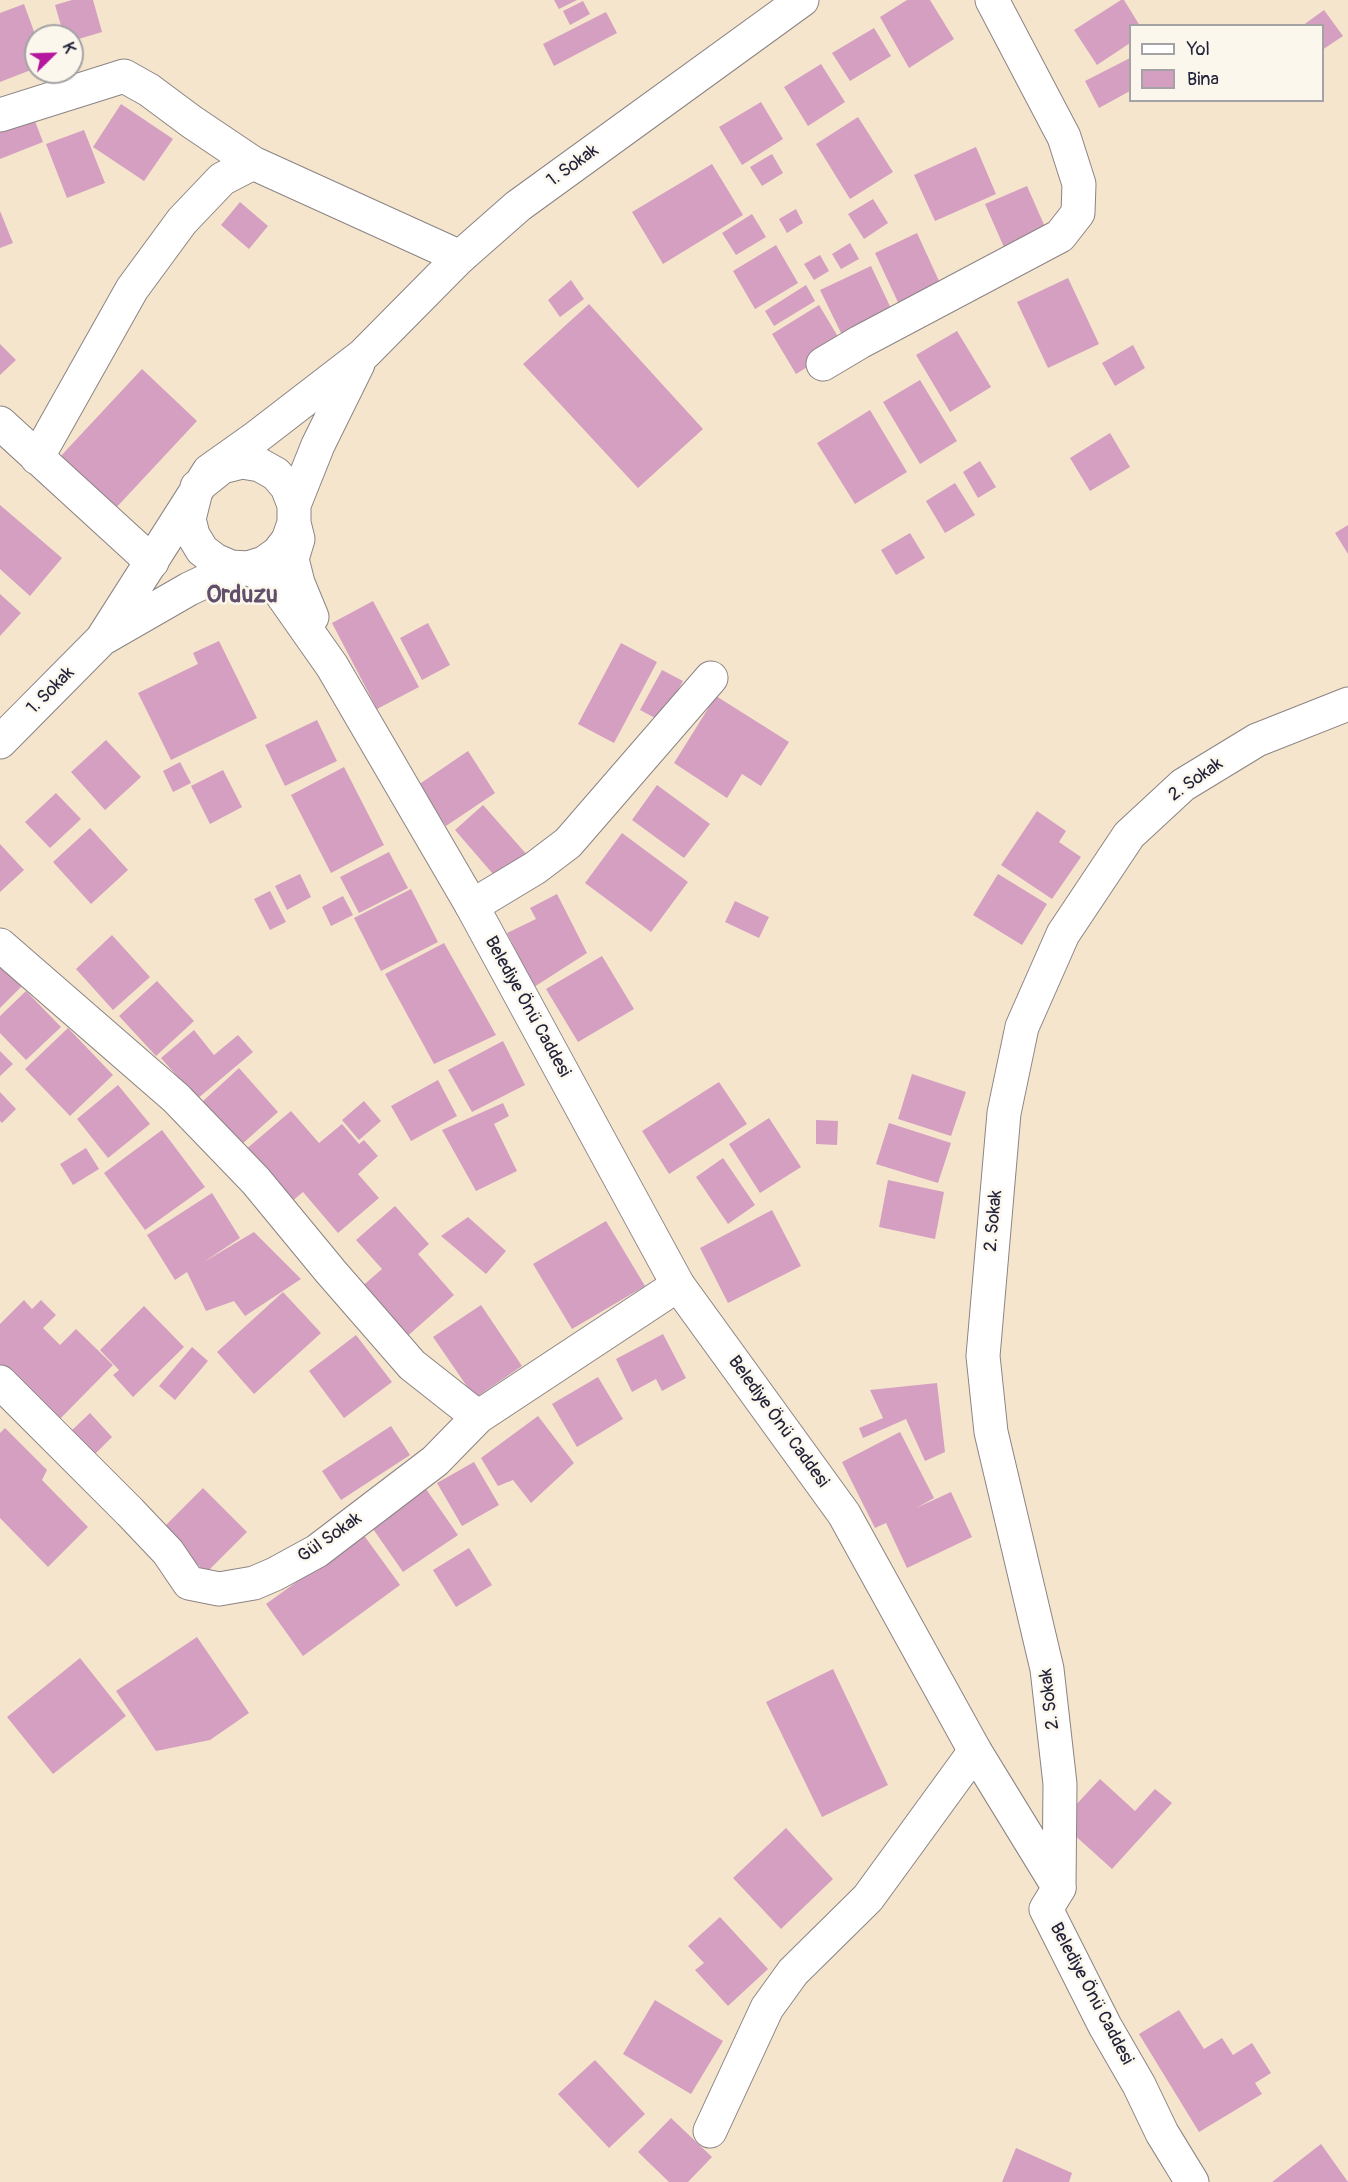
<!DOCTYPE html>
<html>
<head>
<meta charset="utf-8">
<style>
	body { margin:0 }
	#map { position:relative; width:1348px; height:2182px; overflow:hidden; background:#f5e5cd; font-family:Pangolin,sans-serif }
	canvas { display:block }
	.legend { position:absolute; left:1129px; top:24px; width:195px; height:78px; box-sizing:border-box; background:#fbf7ec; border:2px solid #a4a2a5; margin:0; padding:8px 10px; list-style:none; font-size:18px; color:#22223b }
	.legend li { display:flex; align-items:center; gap:12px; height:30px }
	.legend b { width:30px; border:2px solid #a4a2a5 }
	.north { position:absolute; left:24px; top:24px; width:60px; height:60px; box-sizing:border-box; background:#fbf7ec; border:2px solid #a4a2a5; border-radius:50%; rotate:67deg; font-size:16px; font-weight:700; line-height:24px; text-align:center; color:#22223b }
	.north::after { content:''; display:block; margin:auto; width:21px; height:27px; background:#b5179e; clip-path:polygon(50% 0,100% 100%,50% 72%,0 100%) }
</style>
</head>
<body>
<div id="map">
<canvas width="1348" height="2182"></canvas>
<ul class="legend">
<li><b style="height:8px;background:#fff"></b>Yol</li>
<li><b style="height:16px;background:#d49fc0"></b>Bina</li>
</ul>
<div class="north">K</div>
</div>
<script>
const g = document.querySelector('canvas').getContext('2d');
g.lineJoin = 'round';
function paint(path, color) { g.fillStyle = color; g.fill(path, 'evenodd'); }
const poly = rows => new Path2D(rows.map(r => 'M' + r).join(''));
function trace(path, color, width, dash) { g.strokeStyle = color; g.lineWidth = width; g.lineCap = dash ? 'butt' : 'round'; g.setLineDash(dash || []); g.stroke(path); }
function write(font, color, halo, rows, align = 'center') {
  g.font = font + ' Pangolin,sans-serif'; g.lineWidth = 5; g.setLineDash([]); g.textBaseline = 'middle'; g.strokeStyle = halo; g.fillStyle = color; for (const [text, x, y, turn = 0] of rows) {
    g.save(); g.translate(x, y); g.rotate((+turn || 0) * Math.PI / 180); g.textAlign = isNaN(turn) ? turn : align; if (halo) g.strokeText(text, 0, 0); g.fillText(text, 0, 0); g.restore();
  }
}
paint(poly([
	[72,0,93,0,102,32,72,41,72,36,64,36,55,5],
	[554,0,577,0,559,9],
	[907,0,930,0,954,39,909,68,880,17],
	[1121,0,1124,0,1140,26,1130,26,1130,43,1097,65,1074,30],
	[583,1,590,14,570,25,563,11],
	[24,4,36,37,36,68,0,82,0,13],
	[1324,10,1343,36,1322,50,1322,26,1302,26],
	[606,12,617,33,554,66,543,44],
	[874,28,891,56,850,81,832,53],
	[1130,58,1130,91,1099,108,1085,81],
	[821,64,845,102,808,126,784,87],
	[761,102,783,139,742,165,719,127],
	[121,104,173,139,144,181,93,147],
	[33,116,43,142,0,159,0,128],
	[858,117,893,172,850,199,816,144],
	[84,130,105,183,67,198,46,144],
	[976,147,996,194,935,221,914,175],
	[772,154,783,173,762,186,750,167],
	[712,164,743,215,663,264,632,212],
	[1027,186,1049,236,1007,254,985,204],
	[873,199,888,223,864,239,848,214],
	[240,202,268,226,249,249,221,225],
	[796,209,803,223,787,233,779,219],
	[0,211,13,243,0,248],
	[752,214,766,237,736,255,722,233],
	[917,233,945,294,903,313,875,253],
	[850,243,859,259,841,269,832,254],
	[776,245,798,283,755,309,733,271],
	[820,255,829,271,814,280,804,264],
	[871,266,895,317,845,341,820,290],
	[1068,278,1099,344,1048,368,1017,302],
	[571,280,584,299,560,317,548,300],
	[806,285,815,301,774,326,765,311],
	[589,304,703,429,638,488,523,364],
	[819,305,843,345,796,374,772,334],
	[957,331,991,387,950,412,916,355],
	[0,344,16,360,0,375],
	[1133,345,1145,368,1115,386,1102,363],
	[142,369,197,421,114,510,59,458],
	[920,380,957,441,920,464,883,402],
	[870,410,907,472,855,504,817,443],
	[1110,433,1130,467,1090,491,1070,458],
	[980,461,996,487,978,498,963,472],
	[955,483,975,515,945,533,926,501],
	[0,505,62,558,30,596,0,569],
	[1348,525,1348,554,1335,533],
	[910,533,925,558,896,575,881,550],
	[0,594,21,613,0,636],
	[373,601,419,687,377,709,332,623],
	[428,623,450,665,422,680,400,638],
	[219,641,257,718,171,760,138,693,198,664,193,653],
	[621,643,657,662,614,743,578,724],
	[662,670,683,681,661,721,640,710],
	[716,696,789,742,761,786,742,774,727,798,674,763],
	[317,720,337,761,285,786,265,745],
	[106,740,141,777,105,810,71,772],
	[468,751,495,793,446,826,418,785],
	[180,762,191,783,173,792,163,771],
	[344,767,384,845,331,873,291,795],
	[223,770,242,807,210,824,191,786],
	[657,785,710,824,684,858,632,820],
	[56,793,81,819,50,848,25,822],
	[483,805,528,856,499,881,455,830],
	[1037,811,1066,831,1059,842,1081,857,1052,899,1001,865],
	[90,828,128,870,91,904,53,862],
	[622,833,688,882,651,932,585,883],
	[0,844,24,870,0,892],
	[389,852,408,888,359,913,340,877],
	[300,874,311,897,287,910,275,886],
	[998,874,1047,904,1022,945,973,915],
	[411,889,438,942,381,971,354,918],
	[270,891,286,922,270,930,254,899],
	[557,894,587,953,534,987,507,933,536,919,530,908],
	[343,896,353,915,331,926,322,907],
	[735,901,769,917,759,938,725,922],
	[112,935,150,977,113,1010,76,969],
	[444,943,496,1035,434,1064,385,974],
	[602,956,634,1009,578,1042,546,989],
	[4,964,23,985,0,1008,0,967],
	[157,981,194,1021,156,1056,119,1016],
	[26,991,61,1027,26,1060,0,1033,0,1016],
	[68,1028,113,1075,70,1116,25,1069],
	[194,1030,214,1055,238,1035,253,1052,197,1099,161,1058],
	[503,1041,525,1085,472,1112,448,1070],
	[0,1051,13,1064,0,1076],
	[239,1068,278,1112,241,1145,202,1102],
	[912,1074,966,1092,951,1136,898,1119],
	[438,1080,457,1116,411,1141,391,1106],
	[719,1082,747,1124,669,1174,642,1131],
	[118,1085,150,1124,108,1158,77,1119],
	[0,1092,16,1109,2,1123,0,1121],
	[364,1101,381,1121,359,1140,342,1120],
	[503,1103,509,1116,494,1124,517,1171,476,1191,442,1130],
	[291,1111,319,1143,342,1124,359,1144,364,1140,378,1156,358,1174,379,1198,338,1233,303,1192,290,1203,245,1150],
	[769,1118,801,1167,760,1193,729,1144],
	[816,1120,838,1121,837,1145,816,1144],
	[889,1123,951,1143,938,1183,876,1164],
	[162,1130,205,1187,145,1230,104,1173],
	[86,1148,99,1169,73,1185,60,1164],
	[723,1158,755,1205,728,1224,696,1177],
	[888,1180,944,1192,935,1239,879,1227],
	[212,1193,240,1238,202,1263,254,1232,301,1279,245,1316,234,1301,206,1311,187,1272,175,1280,147,1235],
	[395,1206,429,1244,418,1254,454,1295,403,1340,359,1289,382,1269,356,1240],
	[772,1210,801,1266,728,1303,700,1248],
	[468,1217,506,1251,486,1274,441,1236],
	[606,1221,645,1286,572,1329,533,1264],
	[283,1292,321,1333,254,1394,217,1352],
	[24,1300,32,1309,41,1300,56,1315,43,1328,60,1345,76,1329,113,1365,56,1423,0,1367,0,1324],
	[481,1305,522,1366,475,1398,433,1337],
	[144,1306,184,1347,133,1397,113,1375,119,1370,100,1350],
	[663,1334,686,1378,662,1391,656,1379,632,1392,616,1359],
	[356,1335,392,1382,344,1418,309,1371],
	[192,1347,208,1361,175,1400,159,1386],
	[598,1377,623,1419,577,1447,552,1404],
	[937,1383,945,1452,925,1461,906,1419,863,1438,859,1428,883,1418,870,1390],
	[90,1413,112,1437,93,1456,70,1432],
	[538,1416,574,1463,531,1503,513,1480,498,1486,481,1458],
	[391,1426,410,1455,341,1500,322,1471],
	[5,1428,47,1470,42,1480,88,1527,48,1567,0,1518,0,1433],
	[900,1432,934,1498,916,1508,951,1492,972,1537,907,1568,886,1523,875,1528,842,1462],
	[474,1462,499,1505,462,1526,437,1483],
	[203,1488,247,1532,206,1573,162,1529],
	[426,1489,458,1535,403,1572,371,1526],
	[363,1534,400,1585,303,1656,266,1604],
	[469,1548,492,1585,456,1607,433,1570],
	[197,1637,249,1713,210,1740,156,1751,116,1691],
	[80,1658,126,1716,53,1774,7,1717],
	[833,1669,888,1785,822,1817,766,1702],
	[1100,1779,1135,1811,1155,1789,1172,1803,1112,1869,1060,1822],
	[786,1828,833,1879,781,1929,733,1878],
	[720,1917,768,1969,728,2006,695,1970,704,1963,688,1946],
	[655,2000,723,2041,691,2094,623,2054],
	[1179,2010,1204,2049,1222,2038,1233,2055,1252,2043,1271,2073,1255,2083,1262,2094,1199,2132,1139,2034],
	[595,2060,645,2114,609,2148,558,2094],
	[671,2118,712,2157,688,2182,669,2182,638,2152],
	[1321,2144,1348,2182,1272,2182],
	[1016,2148,1072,2173,1069,2182,1002,2182]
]), '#d49fc0');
const minor = poly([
	[0,115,124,76,149,90,192,122,253,163,460,257],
	[823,364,860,342,1060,236,1078,213,1079,184,1064,137,992,0],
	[0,423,152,562],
	[37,458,132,289,182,221,222,179,253,163],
	[472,906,535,868,568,843,711,678],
	[0,945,176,1098,256,1181,331,1272,412,1365,478,1417],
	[0,1382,130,1512,168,1552,189,1583,219,1589,254,1583,275,1574,317,1551,435,1461,478,1417,678,1285],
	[1059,1888,1060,1784,1047,1669,991,1432,983,1356,1004,1113,1022,1027,1063,934,1129,835,1183,785,1257,740,1348,704],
	[710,2131,767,2008,793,1972,868,1898,975,1751]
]);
const tertiary = poly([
	[294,505,318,445,358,364],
	[294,523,288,540,278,553,264,563,248,568,231,567,215,560,202,550,193,535,189,519,197,487,222,467,242,462,260,465,276,474,287,487,294,505,294,523,298,539,292,559,298,583,312,617],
	[102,639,189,589,210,579,248,568,260,574,280,592,332,666,472,906,678,1285,844,1514,975,1751,1059,1888,1046,1909,1105,2026,1139,2085,1162,2133,1192,2182],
	[0,742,102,639,209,471,254,439,363,355,460,257,518,206,802,0]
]);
trace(minor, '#8c8484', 35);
trace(tertiary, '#8c8484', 35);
trace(minor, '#fff', 33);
trace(tertiary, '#fff', 33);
write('18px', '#22223b', '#fbf7ec', [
	["1. Sokak",573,166,-36],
	["1. Sokak",51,691,-45],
	["2. Sokak",1196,780,-35],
	["Belediye Önü Caddesi",527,1007,61],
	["2. Sokak",994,1221,-85],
	["Belediye Önü Caddesi",778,1422,54],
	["Gül Sokak",330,1538,-35],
	["2. Sokak",1050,1699,-97],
	["Belediye Önü Caddesi",1091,1994,62]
]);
write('bold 24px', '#604e6a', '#fbf7ec', [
	["Orduzu",242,596]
]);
</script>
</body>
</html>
